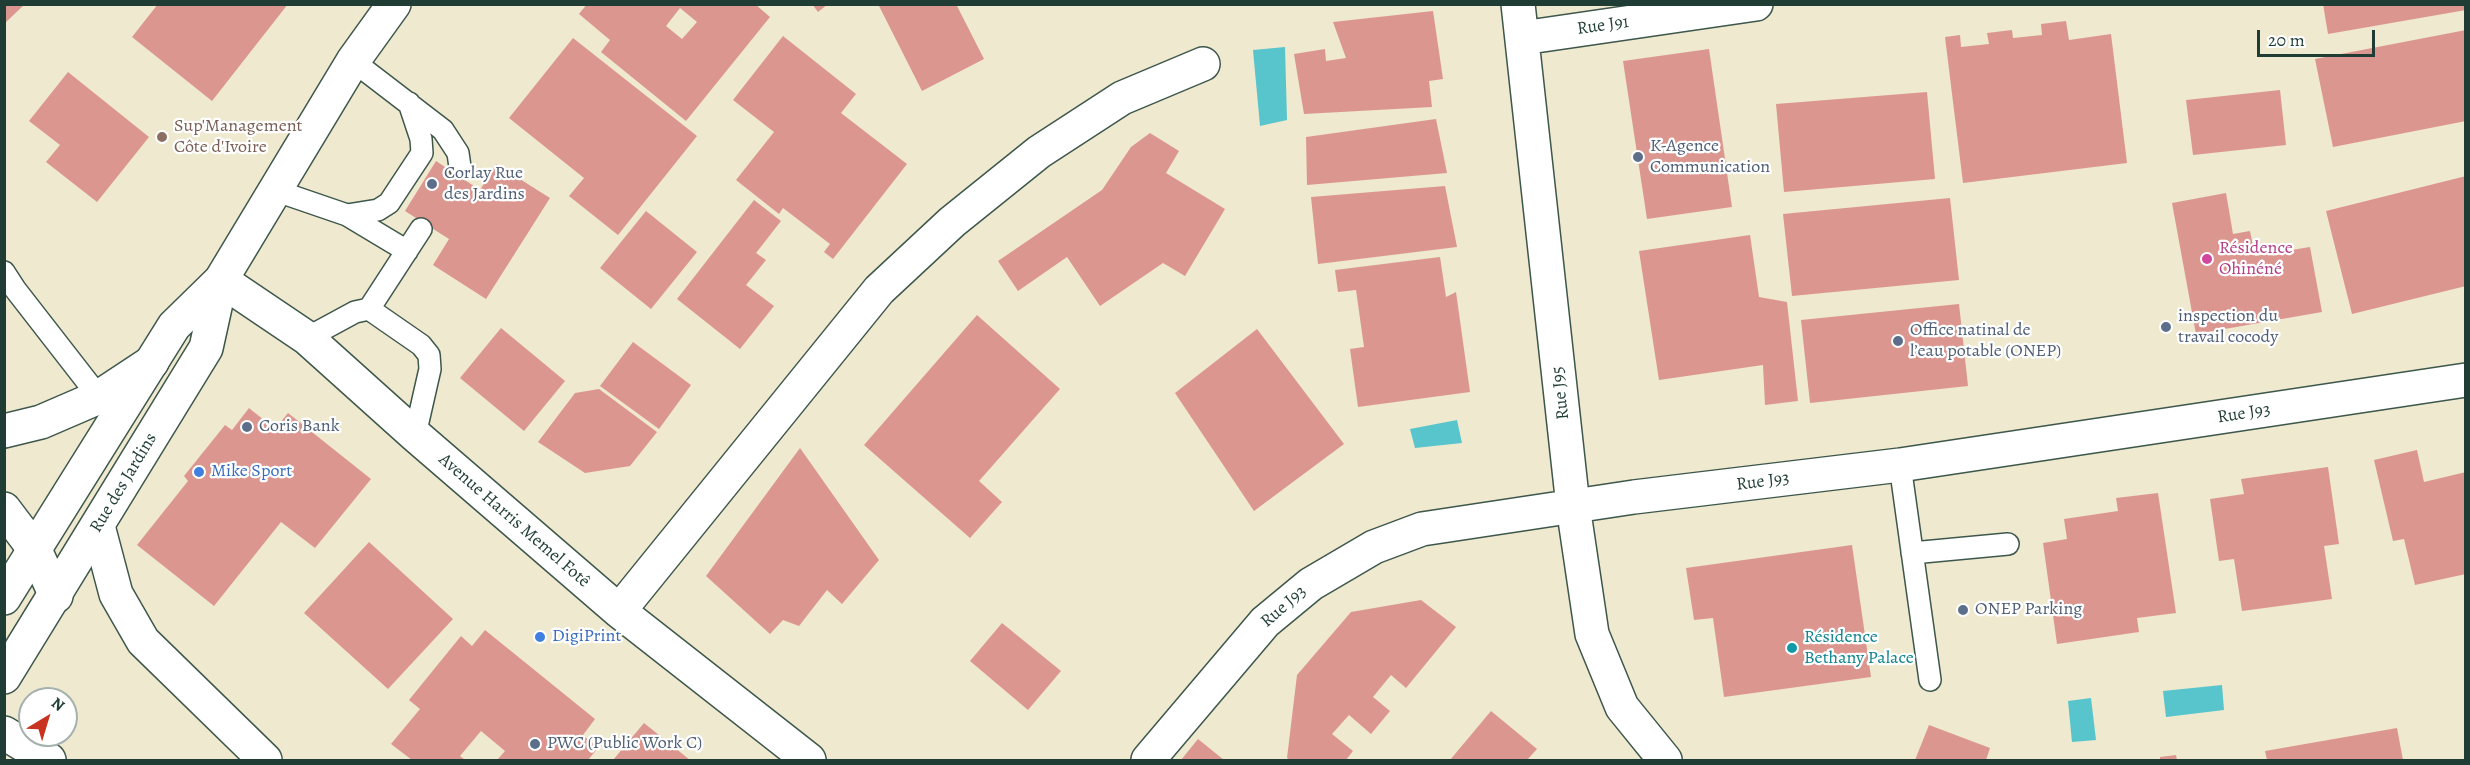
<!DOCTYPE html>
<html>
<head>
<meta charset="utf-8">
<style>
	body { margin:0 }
	#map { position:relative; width:2470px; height:765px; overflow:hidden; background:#efe9cf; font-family:Alegreya,serif }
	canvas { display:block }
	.frame { position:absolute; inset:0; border:6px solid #1f3d34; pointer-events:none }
	.north { position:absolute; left:18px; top:687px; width:60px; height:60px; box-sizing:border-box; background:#fff; border:2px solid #a5b1ae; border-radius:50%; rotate:38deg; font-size:16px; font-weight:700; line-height:24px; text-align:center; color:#1f3d34 }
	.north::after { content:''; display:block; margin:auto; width:21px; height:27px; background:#c8321e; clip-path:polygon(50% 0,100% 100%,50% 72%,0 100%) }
	.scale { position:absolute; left:2257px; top:30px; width:118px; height:27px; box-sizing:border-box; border:3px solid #1f3d34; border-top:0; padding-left:8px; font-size:18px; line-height:21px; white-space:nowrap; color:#1f3d34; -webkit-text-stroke:4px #fff; paint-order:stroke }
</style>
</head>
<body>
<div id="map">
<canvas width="2470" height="765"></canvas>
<div class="frame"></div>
<div class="north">N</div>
<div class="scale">20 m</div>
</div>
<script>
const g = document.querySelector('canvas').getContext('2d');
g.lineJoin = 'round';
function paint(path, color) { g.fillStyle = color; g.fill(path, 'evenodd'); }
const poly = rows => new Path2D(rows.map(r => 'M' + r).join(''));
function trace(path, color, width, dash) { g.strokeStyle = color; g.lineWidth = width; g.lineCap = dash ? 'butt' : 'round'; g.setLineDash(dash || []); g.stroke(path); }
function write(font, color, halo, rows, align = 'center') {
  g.font = font + ' Alegreya,serif'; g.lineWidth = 4.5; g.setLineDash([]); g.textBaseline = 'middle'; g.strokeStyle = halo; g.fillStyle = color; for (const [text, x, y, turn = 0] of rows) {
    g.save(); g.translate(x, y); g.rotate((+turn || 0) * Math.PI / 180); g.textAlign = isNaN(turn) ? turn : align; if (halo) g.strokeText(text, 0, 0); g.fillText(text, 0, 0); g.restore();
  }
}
paint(poly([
	[1285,47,1287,120,1260,126,1253,50],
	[1457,420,1462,443,1415,448,1410,429],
	[2222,685,2224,710,2166,717,2163,691],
	[2091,698,2096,740,2072,742,2068,701]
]), '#57c5cb');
paint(poly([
	[4,4,25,4,4,24],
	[158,4,288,4,212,101,132,37],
	[587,4,755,4,770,17,686,121,601,52,610,40,579,14],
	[680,8,697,22,682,39,666,26],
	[812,4,828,4,818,12],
	[878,4,956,4,984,59,922,91],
	[2323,4,2466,4,2466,10,2328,34],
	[1433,11,1443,79,1429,81,1432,107,1304,114,1294,54,1325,49,1326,61,1346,58,1333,22],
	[2066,21,2069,40,2111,34,2127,163,1963,183,1945,37,1960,35,1961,47,1989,44,1987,33,2012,30,2013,38,2042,35,2041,24],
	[2466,30,2466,121,2333,147,2315,59],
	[783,36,856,94,841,113,907,164,833,259,824,252,830,244,783,208,779,214,736,180,774,132,733,100],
	[573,38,697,136,618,235,569,196,584,178,509,118],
	[1709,49,1732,207,1647,219,1623,61],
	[68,72,149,137,97,202,46,162,60,145,29,121],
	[2280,90,2286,145,2193,155,2186,100],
	[1927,92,1935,179,1784,192,1776,104],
	[1436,119,1447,173,1307,185,1306,137],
	[1150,133,1179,151,1166,173,1225,209,1185,276,1163,263,1100,306,1067,257,1018,291,998,261,1102,190,1131,147],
	[436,161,480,190,496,164,550,198,486,299,433,265,449,239,405,211],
	[2466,176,2466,286,2352,314,2326,211],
	[1445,186,1457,247,1318,264,1311,197],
	[2226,193,2233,234,2250,231,2255,256,2310,247,2322,312,2196,334,2172,203],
	[1950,198,1959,280,1792,296,1783,214],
	[754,200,781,221,756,253,766,260,746,285,774,306,740,349,677,299],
	[646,211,697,252,651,309,600,268],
	[1750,235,1759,297,1787,302,1798,401,1765,405,1763,365,1659,380,1639,251],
	[1440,257,1446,297,1456,292,1470,392,1358,407,1350,349,1364,347,1356,290,1338,292,1335,270],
	[1959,304,1968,386,1810,403,1801,320],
	[977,315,1060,389,979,481,1002,502,970,538,864,445],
	[501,328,565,381,524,431,460,378],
	[1257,329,1344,444,1254,511,1175,393],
	[633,342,691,385,659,429,600,386],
	[599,389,657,432,630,466,585,473,538,442,575,393],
	[249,408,275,429,288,413,371,479,315,548,281,522,214,606,137,545,188,481,184,476,225,425,232,430],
	[800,448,879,560,842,604,827,590,799,626,783,620,770,634,706,576],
	[2417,450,2424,482,2466,472,2466,574,2415,585,2404,539,2393,541,2374,460],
	[2328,467,2339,544,2324,546,2332,599,2242,611,2234,559,2219,561,2210,499,2244,494,2241,479],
	[2158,493,2176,613,2137,618,2139,632,2057,644,2043,543,2067,539,2064,519,2118,511,2116,498],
	[369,542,453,619,388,689,304,613],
	[1852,545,1871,677,1724,697,1713,618,1694,620,1686,568],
	[1421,600,1456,627,1406,688,1391,675,1373,697,1390,711,1371,734,1349,715,1332,734,1353,751,1346,760,1290,760,1287,758,1297,675,1351,612],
	[1002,623,1061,671,1028,710,970,661],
	[485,630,595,719,583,735,598,748,588,760,497,760,505,751,481,731,460,756,465,760,412,760,391,744,420,709,409,700,461,636,472,646],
	[1491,711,1537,749,1527,760,1450,760],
	[644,723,690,760,613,760],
	[1929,725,1990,748,1986,760,1915,760],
	[2397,728,2403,760,2267,760,2265,751],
	[1198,739,1224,760,1181,760],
	[2176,755,2177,760,2160,760,2160,757]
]), '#dc9690');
const service = poly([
	[353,61,443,130,458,153,460,167],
	[274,190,347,215,378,210,389,203,422,153,421,139,409,103],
	[347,215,407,251],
	[4,272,15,289,99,397],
	[369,309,421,345,429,355,430,369,415,435],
	[307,338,355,312,369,309,421,229],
	[1900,465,1930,680],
	[1912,553,2008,544]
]);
const minor = poly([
	[1518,4,1573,506,1592,634,1622,707,1665,760],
	[1522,38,1756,4],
	[221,280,307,338,415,435,619,611,809,760],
	[619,611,879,290,952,222,1039,152,1122,98,1203,64],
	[1148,760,1265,622,1311,584,1374,547,1422,529,1634,497,1900,465,2466,380]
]);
const secondary = poly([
	[4,598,174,326,221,280,353,61,394,4],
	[4,677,206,348,221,280]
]);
const motorway = poly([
	[4,431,41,422,99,397,152,362],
	[4,509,35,550,56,596],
	[98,526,116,594,143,641,265,760],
	[4,733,49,760]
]);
trace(service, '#3e574b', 24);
trace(minor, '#3e574b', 36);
trace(secondary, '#3e574b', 36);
trace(motorway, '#3e574b', 36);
trace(service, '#fff', 21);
trace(minor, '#fff', 33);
trace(secondary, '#fff', 33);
trace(motorway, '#fff', 33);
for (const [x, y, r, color] of [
	[162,137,6,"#8d6e63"],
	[1638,157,6,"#5c6f8a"],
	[432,184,6,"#5c6f8a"],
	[2207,259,6,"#d1479c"],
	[2166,327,6,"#5c6f8a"],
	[1898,341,6,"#5c6f8a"],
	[247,427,6,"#5c6f8a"],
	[199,472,6,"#3f7fe0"],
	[1963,610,6,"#5c6f8a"],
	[540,637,6,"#3f7fe0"],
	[1792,648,6,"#0f9aa8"],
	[535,744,6,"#5c6f8a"]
]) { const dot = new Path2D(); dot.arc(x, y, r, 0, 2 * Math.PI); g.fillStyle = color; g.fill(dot); trace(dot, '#fff', 2); }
write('18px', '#1f3d34', '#fff', [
	["Rue J91",1603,26,-8],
	["Rue J95",1561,393,-96],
	["Rue J93",2244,414,-9],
	["Rue J93",1763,482,-7],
	["Rue des Jardins",124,483,-59],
	["Avenue Harris Memel Fotê",514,521,41],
	["Rue J93",1284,607,-41]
]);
write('18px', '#785e54', '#fff', [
	["Sup'Management",174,127],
	["Côte d'Ivoire",174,148]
], 'left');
write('18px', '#4e5e75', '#fff', [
	["K-Agence",1650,147],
	["Communication",1650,168],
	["Corlay Rue",444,174],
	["des Jardins",444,195],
	["inspection du",2178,317],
	["travail cocody",2178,338],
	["Office natinal de",1910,331],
	["l’eau potable (ONEP)",1910,352],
	["Coris Bank",259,427],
	["ONEP Parking",1975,610],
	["PWC (Public Work C)",547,744]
], 'left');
write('18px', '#b23c85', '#fff', [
	["Résidence",2219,249],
	["Ohinéné",2219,270]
], 'left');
write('18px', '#366cbe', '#fff', [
	["Mike Sport",211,472],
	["DigiPrint",552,637]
], 'left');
write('18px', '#0d838f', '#fff', [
	["Résidence",1804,638],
	["Bethany Palace",1804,659]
], 'left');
</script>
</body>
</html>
